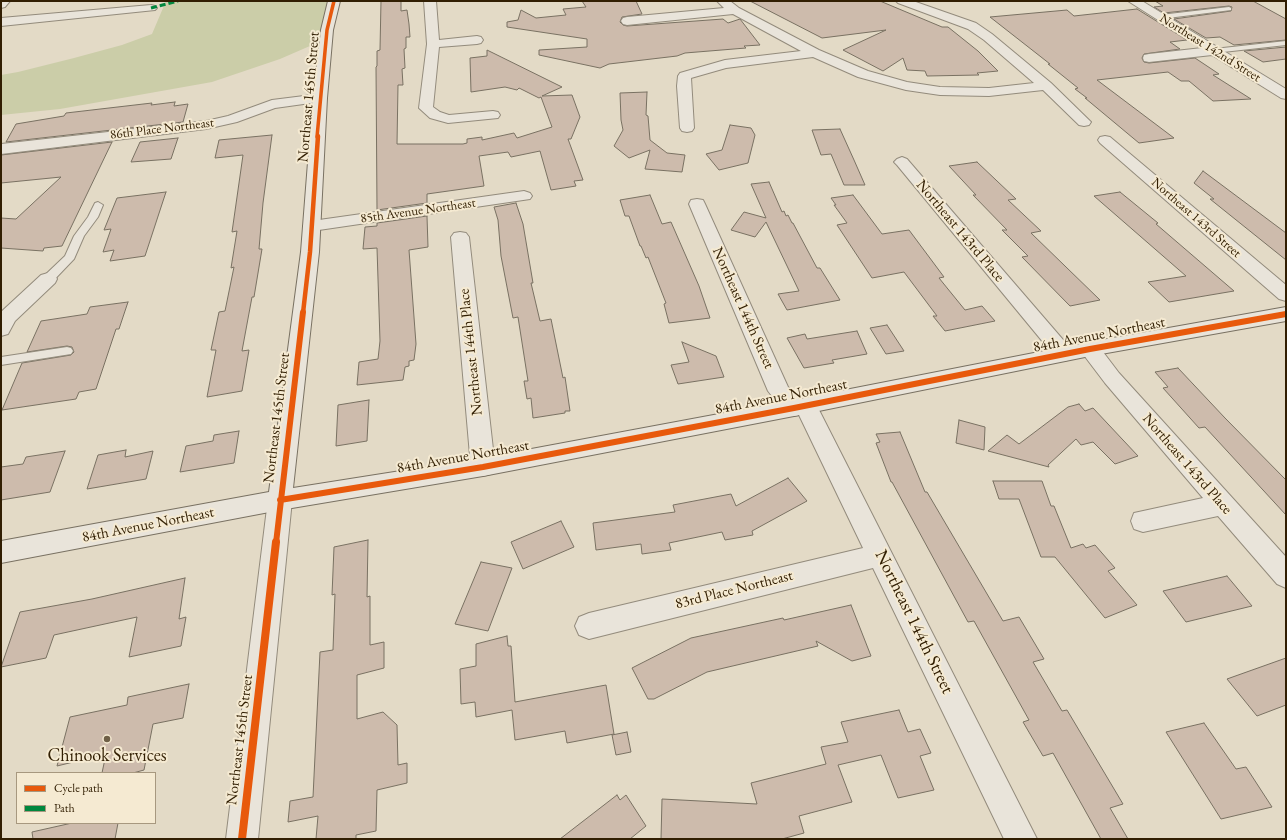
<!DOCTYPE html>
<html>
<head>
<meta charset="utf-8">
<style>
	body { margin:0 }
	#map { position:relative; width:1287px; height:840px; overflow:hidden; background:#e3dac6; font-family:"EB Garamond",serif }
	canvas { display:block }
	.frame { position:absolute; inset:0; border:2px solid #311e02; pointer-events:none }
	.legend { position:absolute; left:16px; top:772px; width:140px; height:52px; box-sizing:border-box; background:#f5ead2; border:1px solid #a7987f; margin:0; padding:5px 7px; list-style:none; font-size:12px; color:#311e02 }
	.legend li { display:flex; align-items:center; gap:8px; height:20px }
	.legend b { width:20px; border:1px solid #a7987f }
</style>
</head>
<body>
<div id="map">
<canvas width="1287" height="840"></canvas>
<div class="frame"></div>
<ul class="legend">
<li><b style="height:5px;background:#e8590c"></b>Cycle path</li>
<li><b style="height:5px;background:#00873e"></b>Path</li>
</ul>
</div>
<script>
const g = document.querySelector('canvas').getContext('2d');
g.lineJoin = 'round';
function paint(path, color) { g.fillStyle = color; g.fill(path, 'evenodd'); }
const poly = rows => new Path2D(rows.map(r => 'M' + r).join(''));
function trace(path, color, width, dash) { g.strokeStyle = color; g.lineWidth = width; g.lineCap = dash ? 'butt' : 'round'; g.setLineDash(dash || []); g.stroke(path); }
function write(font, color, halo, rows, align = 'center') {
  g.font = font + ' "EB Garamond",serif'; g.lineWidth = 4; g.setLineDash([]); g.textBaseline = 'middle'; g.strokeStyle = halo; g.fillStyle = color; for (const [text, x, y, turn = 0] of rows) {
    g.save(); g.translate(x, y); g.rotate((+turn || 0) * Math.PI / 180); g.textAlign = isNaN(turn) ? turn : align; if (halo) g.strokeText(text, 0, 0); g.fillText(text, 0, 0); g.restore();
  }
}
paint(poly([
	[166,1,333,1,326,39,280,59,212,82,60,109,1,115,1,75,18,72,74,58,122,45,152,34]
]), '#cbcda8');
const building = poly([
	[381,1,401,1,401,11,407,10,409,24,410,37,406,37,406,48,404,49,405,68,402,69,403,85,398,85,397,144,463,144,467,143,467,139,482,137,482,140,514,133,517,138,552,127,541,97,539,98,519,88,517,90,505,87,471,92,470,58,487,56,487,50,562,87,542,96,572,95,580,117,571,139,568,139,583,180,574,181,576,186,551,190,540,151,511,157,508,152,479,156,484,186,427,194,427,203,377,210,376,67,377,66,377,51,380,50,381,1],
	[582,1,636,1,642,14,622,17,620,22,623,25,627,26,723,19,728,23,740,19,760,45,744,46,746,48,685,53,677,56,609,64,600,68,539,55,539,50,587,47,587,39,507,27,507,22,518,20,521,10,536,18,566,15,563,9,586,7,582,1],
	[750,1,880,1,942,27,948,27,978,51,998,71,977,73,979,75,927,76,925,71,907,70,903,58,883,71,843,50,886,30,822,38,750,1],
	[1155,1,1253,1,1286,19,1286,40,1234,45,1220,37,1206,38,1174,19,1231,11,1232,7,1229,6,1164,13,1154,7,1163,6,1155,1],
	[1137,9,1187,40,1170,42,1180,49,1144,54,1142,58,1144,62,1149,63,1195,58,1219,74,1213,75,1251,99,1213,101,1189,81,1181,81,1168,72,1097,80,1174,138,1139,143,1085,98,1087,98,1075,89,1078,88,1048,64,1050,64,990,17,1067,10,1074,16,1137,9],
	[1286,47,1286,59,1263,62,1244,51,1286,47],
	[647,92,646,115,648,116,650,140,667,153,685,155,682,172,645,169,650,150,629,158,614,146,623,130,621,120,620,93,647,92],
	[175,102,174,106,188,104,183,122,6,142,16,124,64,116,66,113,152,103,151,105,175,102],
	[730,125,751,128,755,135,748,163,719,170,706,154,722,150,730,125],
	[840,129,854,160,865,185,844,185,831,154,821,155,812,130,840,129],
	[272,135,263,203,259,249,262,249,254,297,252,297,242,351,249,350,242,391,207,397,216,350,211,350,219,312,225,311,234,267,231,268,237,231,232,232,243,155,215,158,219,140,272,135],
	[178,138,171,159,131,162,140,142,178,138],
	[112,142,62,246,44,248,43,251,1,248,1,218,16,219,61,177,1,183,1,155,112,142],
	[977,162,1016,199,1008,200,1041,231,1031,233,1100,300,1070,306,1022,257,1028,256,1002,230,1007,230,973,195,976,195,949,166,977,162],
	[1203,171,1286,233,1286,260,1210,199,1214,199,1194,183,1203,171],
	[769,182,782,212,784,211,786,216,788,215,792,223,793,223,817,268,820,268,840,300,787,310,778,294,799,291,766,222,755,237,731,230,744,212,766,218,751,184,769,182],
	[166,192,145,256,110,261,114,250,103,252,111,229,104,230,117,198,166,192],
	[1120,192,1158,223,1156,224,1234,291,1169,302,1148,282,1186,276,1094,196,1120,192],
	[650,195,662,224,671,222,699,286,710,318,669,323,664,304,666,303,648,257,646,258,641,246,640,246,629,216,625,216,620,200,650,195],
	[853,195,882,234,909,230,944,277,939,278,965,310,982,306,995,321,945,331,933,316,937,316,904,272,872,278,837,225,847,223,834,205,836,205,831,198,853,195],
	[516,203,523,224,533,283,531,283,540,321,551,319,563,378,565,377,570,411,565,411,565,413,533,418,531,398,527,399,524,381,528,381,518,317,513,318,501,256,498,220,494,207,516,203],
	[427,216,428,247,409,250,416,344,414,360,409,361,409,366,405,367,403,380,357,385,359,362,378,359,380,341,377,248,363,249,365,227,377,226,377,223,427,216],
	[128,302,119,329,116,329,96,389,79,392,76,399,2,410,22,363,71,355,74,352,72,347,67,346,27,352,41,321,87,314,90,307,128,302],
	[887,325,904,351,886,354,870,328,887,325],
	[857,331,867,354,832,360,834,363,804,368,787,338,805,334,807,339,857,331],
	[682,342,716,356,724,377,678,384,671,365,689,362,682,342],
	[1178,368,1225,418,1286,480,1286,515,1205,427,1199,428,1163,388,1168,387,1155,372,1178,368],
	[369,400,367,441,336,446,338,405,369,400],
	[1079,404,1085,411,1093,408,1138,456,1115,464,1093,442,1081,445,1076,439,1048,465,1049,467,988,451,1007,435,1019,444,1068,407,1079,404],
	[959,420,985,427,984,450,956,443,959,420],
	[239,431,234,463,180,472,186,446,213,441,214,435,239,431],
	[900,432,925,492,927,492,1003,621,1019,617,1044,659,1033,662,1062,711,1067,710,1123,804,1110,808,1128,839,1101,839,1053,753,1043,756,1023,722,1029,720,974,621,968,622,892,482,891,482,876,443,880,442,876,434,900,432],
	[126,450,125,457,153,451,146,479,87,489,98,455,126,450],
	[65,451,50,492,1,500,1,467,23,464,26,457,65,451],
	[788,478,807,501,752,531,753,535,725,540,722,532,669,543,671,550,642,554,641,544,596,550,593,523,675,512,673,505,731,494,736,506,788,478],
	[993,481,1042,481,1051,506,1054,506,1071,548,1083,544,1086,548,1095,545,1115,568,1108,571,1137,605,1105,618,1055,557,1041,557,1019,499,999,499,993,481],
	[561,521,574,547,523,569,511,542,561,521],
	[368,540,367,597,370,596,370,645,384,642,384,668,357,675,357,719,383,712,397,725,398,765,407,763,407,783,377,790,376,831,356,835,356,839,316,839,318,816,288,822,290,801,313,797,320,652,333,650,335,594,332,595,334,547,368,540],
	[481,562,512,568,488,631,455,624,481,562],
	[1227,576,1252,606,1186,622,1163,591,1227,576],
	[185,578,179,619,186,617,181,646,129,657,137,617,54,635,46,658,1,667,20,612,92,599,185,578],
	[851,605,871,656,852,661,816,641,818,646,707,672,654,699,648,699,632,668,691,638,783,618,784,620,851,605],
	[507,636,508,646,511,646,515,702,606,685,614,734,567,743,565,731,515,740,512,710,476,717,475,702,461,704,460,669,476,666,476,644,507,636],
	[1286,658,1286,705,1257,716,1227,679,1286,658],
	[189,684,183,718,153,724,144,770,133,773,102,773,106,754,57,766,70,717,127,705,128,697,189,684],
	[899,710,908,732,920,729,931,753,920,756,934,790,898,798,881,755,838,765,852,802,799,816,804,833,782,839,661,839,662,799,757,804,751,783,826,764,821,747,848,742,841,722,899,710],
	[1204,723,1236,769,1246,767,1272,807,1221,819,1166,732,1204,723],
	[627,732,631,752,616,755,612,735,627,732],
	[617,795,620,800,626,795,646,826,630,839,560,839,617,795],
	[72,823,118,823,115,839,33,839,32,832,72,823]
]);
paint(building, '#cdbbac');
trace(building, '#797162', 1);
const lane = poly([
	[1229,7,1231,8,1231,10,1160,19,1156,17,1160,15,1229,7],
	[1286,41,1286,45,1214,53,1210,51,1214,49,1286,41],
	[98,202,103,205,98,217,84,236,74,259,52,282,44,282,43,279,44,276,65,256,74,236,88,217,95,203,98,202],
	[67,347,71,348,73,351,71,354,1,365,1,357,67,347]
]);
const street = poly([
	[1,1,10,1,5,7,1,8,1,1],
	[424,1,436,1,439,40,477,36,481,37,483,40,481,43,477,44,439,47,433,107,440,112,449,115,493,111,498,112,500,115,498,118,448,123,430,118,419,108,427,44,424,1],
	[717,1,730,1,739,8,819,50,868,71,907,82,940,87,989,88,1034,83,984,40,968,29,898,3,896,1,913,1,976,23,992,34,1051,83,1091,122,1089,125,1084,126,1079,125,1043,90,989,96,940,95,906,90,858,77,813,57,726,68,691,78,694,128,692,131,687,132,682,131,680,128,677,86,678,76,680,73,725,60,801,51,733,14,627,25,623,24,621,21,623,18,627,17,724,8,717,1],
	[1128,1,1142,1,1286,89,1286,99,1281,98,1212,55,1149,62,1144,61,1143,58,1144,55,1149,54,1202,48,1128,1],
	[151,5,155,6,157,8,155,10,1,26,1,18,151,5],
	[320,94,325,95,327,98,325,101,275,108,237,122,206,129,1,154,1,144,206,121,228,116,272,100,320,94],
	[1105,136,1110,137,1286,285,1286,301,1279,299,1100,143,1098,140,1100,137,1105,136],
	[902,157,907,159,1071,349,1074,354,1071,359,1064,361,1057,359,897,165,894,162,897,159,902,157],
	[524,191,530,193,532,196,530,199,312,231,306,230,303,226,306,222,312,221,524,191],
	[697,199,703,200,705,204,788,387,800,400,806,398,814,400,817,406,1037,839,1004,839,873,568,589,639,579,635,575,626,579,617,589,613,863,548,799,415,794,416,786,414,768,391,689,204,691,200,697,199],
	[460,232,466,233,469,237,495,467,491,474,483,476,475,474,471,467,451,237,454,233,460,232],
	[48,273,55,275,57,279,55,283,15,321,8,334,1,336,1,312,41,275,48,273],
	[1090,342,1097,344,1119,373,1286,557,1286,588,1277,584,1218,516,1143,532,1134,529,1131,521,1134,513,1203,498,1105,383,1083,354,1080,349,1083,344,1090,342],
	[280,490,288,493,292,500,258,839,226,839,268,500,272,493,280,490]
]);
const secondary = poly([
	[328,1,340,1,333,30,327,98,319,252,293,488,483,458,794,400,1090,342,1286,307,1286,321,1090,356,794,416,483,476,280,510,1,563,1,541,269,492,301,252,313,98,321,30,328,1]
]);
trace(lane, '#938b7c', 2);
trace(street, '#938b7c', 2);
trace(secondary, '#797162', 2);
paint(lane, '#e9e4da');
paint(street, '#e9e4da');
paint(secondary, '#e9e4da');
trace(poly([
	[151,8,178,1]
]), '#00873e', 3, [6, 3]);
trace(poly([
	[317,137,327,30,334,1]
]), '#e8590c', 3.5);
trace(poly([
	[303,313,310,252,318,136]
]), '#e8590c', 4.5);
trace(poly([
	[280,500,483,467,794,408,1090,349,1286,314],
	[276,543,303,312]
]), '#e8590c', 6);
trace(poly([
	[242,839,276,542]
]), '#e8590c', 8);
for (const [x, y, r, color] of [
	[107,739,4,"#6f6047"]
]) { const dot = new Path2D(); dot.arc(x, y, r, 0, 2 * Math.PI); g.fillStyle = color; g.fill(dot); trace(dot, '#f5ead2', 1.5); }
write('13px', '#311e02', '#f5ead2', [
	["Northeast 142nd Street",1210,48,32],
	["86th Place Northeast",162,129,-7],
	["85th Avenue Northeast",418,211,-8],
	["Northeast 143rd Street",1196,218,41]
]);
write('15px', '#311e02', '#f5ead2', [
	["Northeast 145th Street",309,97,-85],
	["Northeast 143rd Place",960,231,50],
	["Northeast 144th Street",743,308,66],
	["84th Avenue Northeast",1099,335,-11],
	["Northeast 144th Place",471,352,-96],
	["84th Avenue Northeast",781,397,-11],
	["Northeast 145th Street",277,418,-83],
	["84th Avenue Northeast",463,457,-10],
	["Northeast 143rd Place",1187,464,49],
	["84th Avenue Northeast",148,525,-11],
	["83rd Place Northeast",734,590,-14],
	["Northeast 145th Street",240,740,-83]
]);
write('18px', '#311e02', '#f5ead2', [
	["Northeast 144th Street",914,622,64]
]);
write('18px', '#311e02', '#f5ead2', [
	["Chinook Services",107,756]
]);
</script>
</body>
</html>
